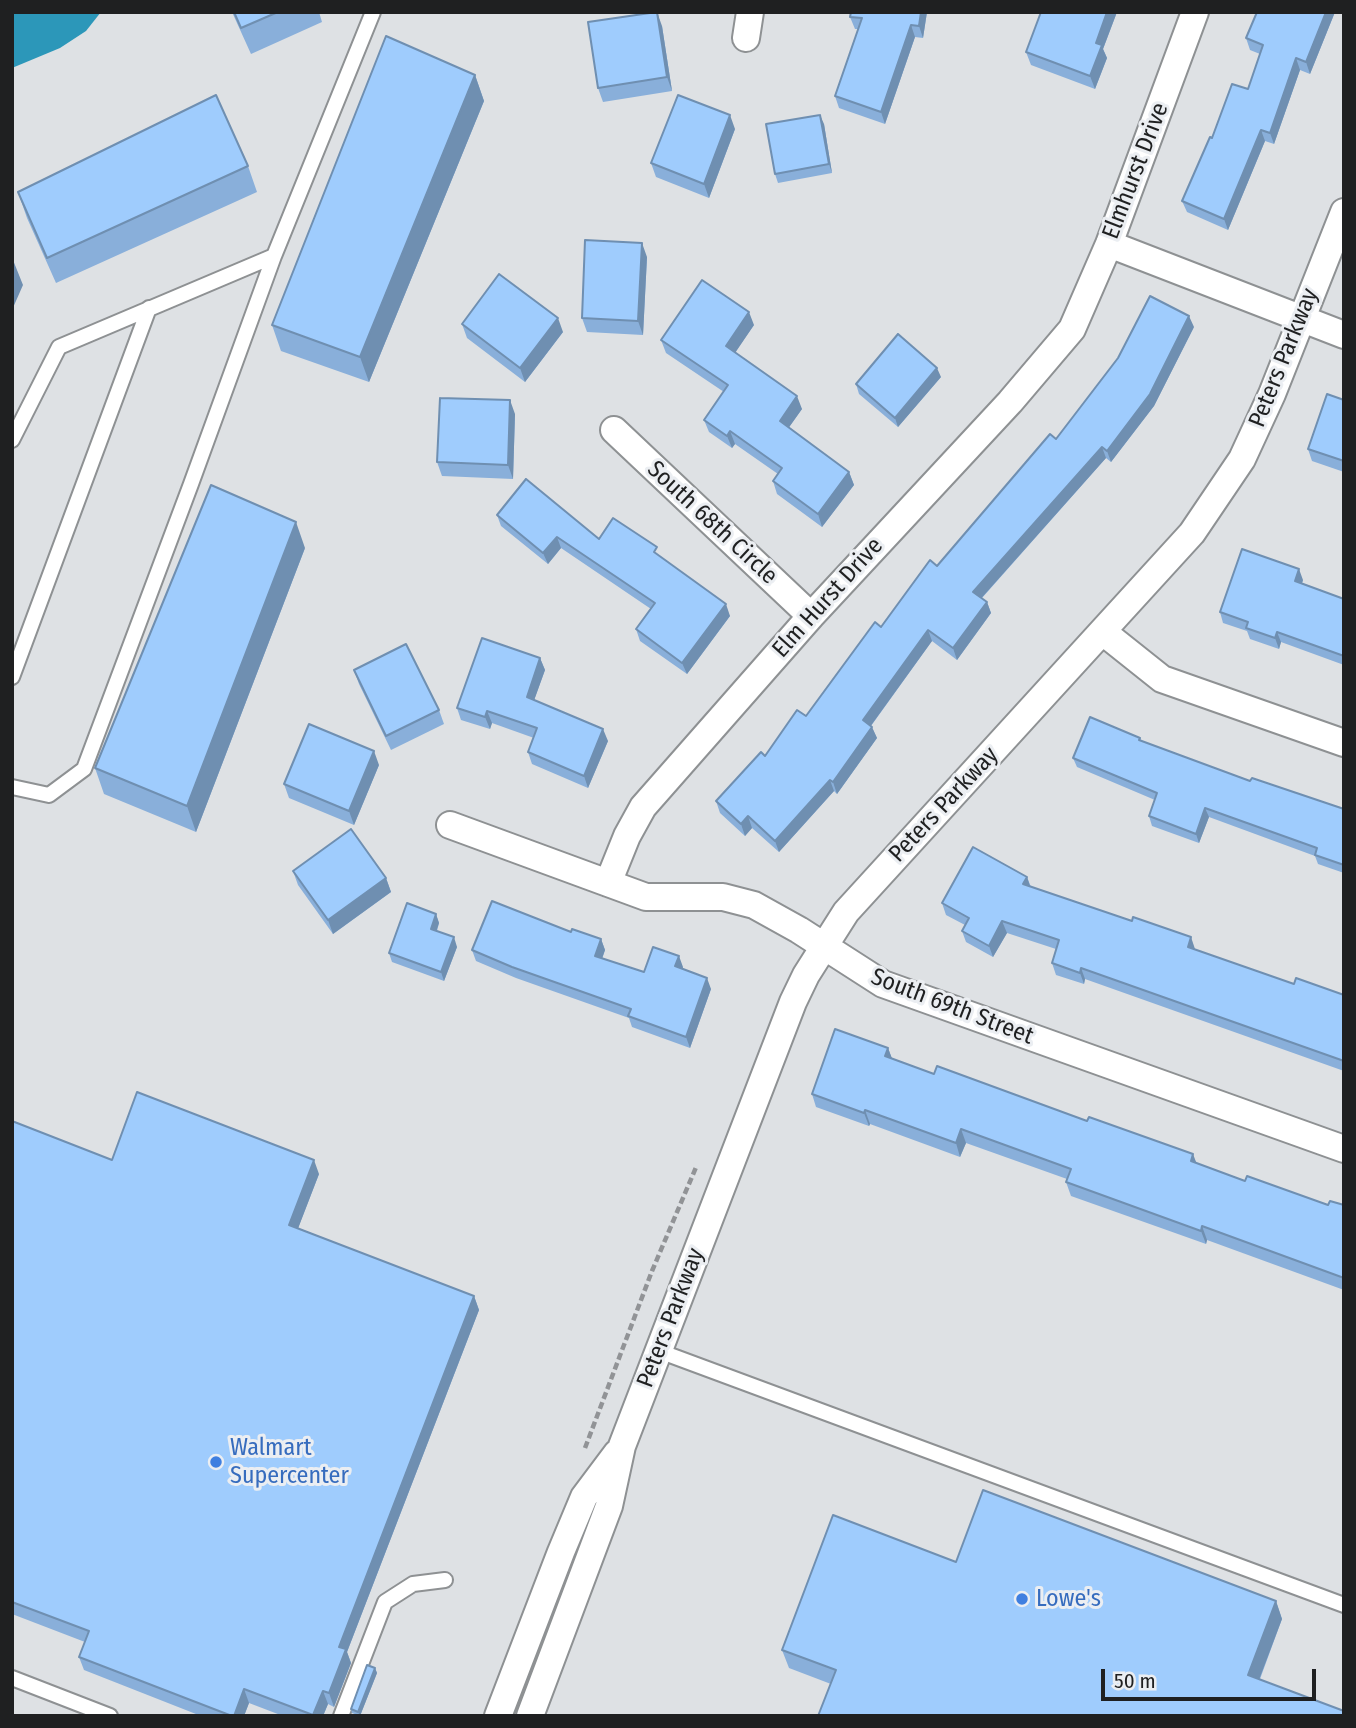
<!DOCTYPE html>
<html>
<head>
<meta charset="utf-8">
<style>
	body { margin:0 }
	#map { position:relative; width:1356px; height:1728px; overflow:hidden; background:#dee1e4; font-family:"Fira Sans Condensed",sans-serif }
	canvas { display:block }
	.frame { position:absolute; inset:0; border:14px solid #1f2021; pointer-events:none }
	.scale { position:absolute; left:1101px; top:1669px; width:215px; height:32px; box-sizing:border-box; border:4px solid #1f2021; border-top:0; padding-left:9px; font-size:21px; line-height:24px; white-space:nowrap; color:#1f2021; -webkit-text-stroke:5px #ebeef2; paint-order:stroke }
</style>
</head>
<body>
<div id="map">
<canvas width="1356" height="1728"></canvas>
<div class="frame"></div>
<div class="scale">50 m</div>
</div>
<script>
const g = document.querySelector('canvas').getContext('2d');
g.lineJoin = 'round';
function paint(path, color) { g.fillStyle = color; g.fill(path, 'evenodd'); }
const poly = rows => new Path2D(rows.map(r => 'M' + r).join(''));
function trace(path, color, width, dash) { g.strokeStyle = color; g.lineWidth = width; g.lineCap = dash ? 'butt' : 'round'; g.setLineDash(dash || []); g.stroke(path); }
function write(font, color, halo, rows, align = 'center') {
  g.font = font + ' "Fira Sans Condensed",sans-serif'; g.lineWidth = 6; g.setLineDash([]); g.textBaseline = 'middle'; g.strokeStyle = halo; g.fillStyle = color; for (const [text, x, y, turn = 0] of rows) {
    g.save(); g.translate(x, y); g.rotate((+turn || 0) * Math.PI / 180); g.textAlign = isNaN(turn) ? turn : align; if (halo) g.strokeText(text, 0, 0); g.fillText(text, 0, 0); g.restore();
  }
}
paint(poly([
	[12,12,101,12,86,31,60,48,12,68]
]), '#2c97b9');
const lane = poly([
	[12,440,59,347,274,256],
	[12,677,149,308],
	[12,787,49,795,84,769,191,484,274,256,373,12],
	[659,1351,1344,1605],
	[12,1678,110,1716],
	[341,1716,385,1602,413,1584,445,1580]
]);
const street = poly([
	[746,38,750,12],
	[1109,244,1344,335],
	[614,430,811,616],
	[1103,632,1162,679,1344,743],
	[450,825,646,897,723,897,754,905,799,930,883,984,1344,1149],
	[608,883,627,836,643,807,811,616,1010,402,1072,329,1109,244,1195,12],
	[498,1716,561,1552,584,1497,617,1453],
	[530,1716,609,1506,622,1446,793,1002,806,975,846,912,1192,533,1242,459,1272,394,1344,212]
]);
trace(lane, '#8e9193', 18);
trace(street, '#8e9193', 30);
trace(poly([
	[585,1448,652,1271,697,1165]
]), '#919396', 4.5, [7, 3.5]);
trace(lane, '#fff', 14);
trace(street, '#fff', 26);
paint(poly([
	[232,12,319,12,322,22,251,54],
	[927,12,923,38,915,37,885,124,839,108,835,96,858,29,855,29,850,17],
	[1041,12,1117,12,1103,49,1107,58,1095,89,1031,65,1026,52],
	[1257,12,1335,12,1310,74,1300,70,1274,144,1265,141,1228,230,1187,212,1182,201,1212,138,1248,89,1260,54,1250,50,1246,38],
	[662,26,672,91,603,102,598,88],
	[475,75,484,101,369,382,281,351,272,325],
	[824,124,832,173,778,183,775,174],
	[735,129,709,198,656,177,651,163],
	[248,166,257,192,56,283,27,218,18,192],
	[647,257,643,335,587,332,582,318],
	[462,324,563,332,525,382,467,338],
	[754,325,735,352,802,409,789,427,849,472,854,485,822,527,777,494,773,481,778,474,735,444,732,448,709,432,704,420,724,392,666,353,661,340],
	[1194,327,1154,406,1111,462,1106,458,982,598,987,602,991,613,957,660,932,641,871,726,877,738,837,794,834,791,779,852,752,828,745,836,720,813,716,801,806,716,881,627,937,566,1056,439],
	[941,377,898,427,859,394,856,384],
	[1344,400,1344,472,1312,461,1308,449],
	[515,414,513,479,442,476,437,462],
	[497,515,599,539,660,556,730,616,687,674,640,641,636,629,651,609,561,548,548,564,501,526],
	[305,548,196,832,104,794,95,768],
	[1303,580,1302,583,1344,599,1344,665,1281,642,1279,649,1250,639,1247,631,1223,623,1220,612],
	[540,658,545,670,534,700,608,741,588,788,532,764,528,752,534,738,492,723,490,729,461,720,457,708],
	[354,670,439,710,444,724,391,750,359,684],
	[1140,738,1141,741,1250,781,1344,809,1344,873,1318,864,1315,856,1209,817,1199,843,1152,826,1149,816,1155,800,1077,767,1073,758],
	[379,765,354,825,289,798,284,784],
	[293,871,386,878,391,892,333,934,298,885],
	[1027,877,1031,887,1195,950,1294,984,1344,995,1344,1071,1085,979,1084,984,1056,975,1052,963,1056,949,1007,933,993,957,966,942,962,931,965,925,946,915,942,903],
	[436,914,439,923,437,931,457,947,444,981,392,962,389,953],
	[571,932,601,939,605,950,602,959,644,972,683,967,682,969,711,989,690,1048,632,1027,629,1018,516,978,476,961,472,950],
	[888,1048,892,1059,934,1074,1245,1181,1328,1205,1344,1205,1344,1290,1207,1240,1206,1244,1071,1196,1066,1182,1067,1179,966,1143,960,1157,870,1124,869,1126,816,1107,812,1094],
	[12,1121,112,1160,319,1174,298,1228,474,1296,479,1310,347,1652,351,1663,334,1707,328,1704,323,1716,283,1716,249,1703,244,1716,201,1716,84,1670,79,1657,85,1642,12,1614],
	[956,1562,1276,1601,1282,1619,1260,1679,831,1684,789,1668,782,1650],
	[375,1668,377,1673,360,1716,352,1713,351,1709]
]), '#89afda');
paint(poly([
	[657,12,662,26,672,91,667,77],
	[921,12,927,12,923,38,919,26],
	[1107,12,1117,12,1103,49,1107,58,1095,89,1090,76,1096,43],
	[1326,12,1335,12,1310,74,1306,62],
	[911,25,915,37,885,124,881,112],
	[1296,58,1300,70,1274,144,1270,133],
	[475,75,484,101,369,382,360,357],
	[730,115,735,129,709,198,704,184],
	[820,115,824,124,832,173,829,164],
	[1261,130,1265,141,1228,230,1224,219],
	[642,243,647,257,643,335,638,321],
	[13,260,23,285,12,310,12,262],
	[749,312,754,325,731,359,726,346],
	[1189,316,1194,327,1154,406,1111,462,1107,451],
	[558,318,563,332,525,382,520,368],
	[937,368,941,377,898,427,895,418],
	[797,396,802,409,785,433,780,421],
	[510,400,515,414,513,479,508,465],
	[730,431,735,444,732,448,727,436],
	[1102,447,1106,458,977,603,973,592],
	[849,472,854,485,822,527,818,514],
	[296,522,305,548,196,832,187,806],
	[557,537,561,548,548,564,543,553],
	[1299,569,1303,580,1299,592,1295,581],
	[987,602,991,613,957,660,953,648],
	[726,604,730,616,687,674,682,663],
	[928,630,932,641,867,731,863,720],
	[1277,632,1281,642,1279,649,1275,638],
	[540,658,545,670,531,709,527,697],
	[487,711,492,723,490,729,485,717],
	[872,727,877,738,837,794,833,782],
	[603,729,608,741,588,788,584,776],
	[374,751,379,765,354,825,349,811],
	[830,780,834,791,779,852,775,841],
	[1205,808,1209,817,1199,843,1196,834],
	[748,816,752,828,745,836,741,824],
	[1027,877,1031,889,1023,884],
	[386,878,391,892,333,934,328,920],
	[436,914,439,923,434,938,431,929],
	[1002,921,1007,933,993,957,989,946],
	[454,937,457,947,444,981,441,972],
	[1191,937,1195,949,1192,959,1188,947],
	[601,939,605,950,599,967,595,956],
	[679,956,683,967,680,977,675,966],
	[1081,968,1085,979,1084,984,1080,973],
	[707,978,711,989,690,1048,686,1037],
	[888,1048,893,1061,885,1056],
	[865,1110,870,1124,869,1126,864,1113],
	[961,1129,966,1143,960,1157,956,1143],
	[1193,1154,1198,1167,1191,1161],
	[314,1160,319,1174,294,1239,289,1225],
	[1202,1226,1207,1240,1206,1244,1201,1231],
	[474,1296,479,1310,347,1652,351,1663,334,1707,329,1693,339,1647],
	[1276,1601,1282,1619,1254,1693,1248,1675],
	[375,1668,377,1673,360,1716,358,1712],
	[244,1689,249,1703,244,1716,234,1716],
	[323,1691,328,1704,323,1716,313,1716]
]), '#6f8fb1');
const building = poly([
	[234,12,278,12,241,28,234,12],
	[657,12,667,77,598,88,588,22,657,12],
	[851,12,921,12,919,26,911,25,881,112,835,96,862,18,850,17,851,12],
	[1041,12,1107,12,1096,43,1102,45,1090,76,1026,52,1041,12],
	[1257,12,1326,12,1306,62,1296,58,1270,133,1261,130,1224,219,1182,201,1210,137,1212,138,1232,84,1248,89,1263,45,1246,38,1257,12],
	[386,36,475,75,360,357,272,325,386,36],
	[216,95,248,166,47,258,18,192,216,95],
	[678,95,730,115,704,184,651,163,678,95],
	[820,115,829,164,775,174,766,124,820,115],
	[585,240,642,243,638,321,582,318,585,240],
	[499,274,558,318,520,368,462,324,499,274],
	[702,280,749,312,726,346,797,396,780,421,849,472,818,514,773,481,782,468,730,431,727,436,704,420,728,385,661,340,702,280],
	[1150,296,1189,316,1150,394,1107,451,1102,447,973,592,987,602,953,648,928,630,863,720,872,727,833,782,830,780,775,841,748,816,741,824,716,801,761,752,765,756,797,710,806,716,875,622,881,627,930,560,937,566,1050,434,1056,439,1118,358,1150,296],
	[898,334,937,368,895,418,856,384,898,334],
	[1327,394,1344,400,1344,461,1308,449,1327,394],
	[440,398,510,400,508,465,437,462,440,398],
	[526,479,599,539,613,518,657,547,654,552,726,604,682,663,636,629,655,603,557,537,543,553,497,515,526,479],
	[211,485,296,522,187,806,95,768,211,485],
	[1242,549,1299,569,1295,581,1344,599,1344,656,1277,632,1275,638,1246,628,1248,622,1220,612,1242,549],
	[482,638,540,658,527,697,603,729,584,776,528,752,537,728,487,711,485,717,457,708,482,638],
	[406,644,439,710,386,736,354,670,406,644],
	[1090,717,1140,738,1139,740,1250,781,1252,778,1344,809,1344,865,1315,855,1317,848,1205,808,1196,834,1149,816,1157,793,1073,758,1090,717],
	[309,724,374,751,349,811,284,784,309,724],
	[351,829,386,878,328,920,293,871,351,829],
	[973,847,1027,877,1023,884,1132,921,1133,917,1191,937,1188,947,1294,984,1296,978,1344,995,1344,1061,1081,968,1080,973,1052,963,1059,940,1002,921,989,946,962,931,969,918,942,903,973,847],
	[492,901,571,932,572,929,601,939,595,956,644,972,653,947,679,956,675,966,707,978,686,1037,628,1016,631,1009,512,967,472,950,492,901],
	[407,903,436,914,431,929,454,937,441,972,389,953,407,903],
	[835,1029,888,1048,885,1056,934,1074,937,1066,1087,1121,1089,1117,1193,1154,1191,1161,1245,1181,1247,1176,1328,1205,1330,1201,1344,1205,1344,1278,1202,1226,1201,1231,1066,1182,1071,1169,961,1129,956,1143,865,1110,864,1113,812,1094,835,1029],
	[137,1092,314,1160,289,1225,474,1296,339,1647,346,1649,329,1693,323,1691,313,1715,244,1689,234,1716,232,1716,79,1657,89,1631,12,1602,12,1121,112,1160,137,1092],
	[983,1490,1276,1601,1248,1675,1344,1711,1344,1716,818,1716,836,1670,782,1650,833,1515,956,1562,983,1490],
	[367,1665,375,1668,358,1712,351,1709,367,1665]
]);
paint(building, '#9fccfd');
trace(building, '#6f8fb1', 2);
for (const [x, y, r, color] of [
	[216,1462,7,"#3f7fe0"],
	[1022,1599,7,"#3f7fe0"]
]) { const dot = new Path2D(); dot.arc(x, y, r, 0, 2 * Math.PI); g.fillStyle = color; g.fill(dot); trace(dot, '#ebeef2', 2.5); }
write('24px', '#1f2021', '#ebeef2', [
	["Elmhurst Drive",1136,171,-69],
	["Peters Parkway",1284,358,-68],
	["South 68th Circle",712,523,43],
	["Elm Hurst Drive",828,598,-48],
	["Peters Parkway",944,805,-47],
	["South 69th Street",952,1007,21],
	["Peters Parkway",671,1318,-69]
]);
write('24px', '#366cbe', '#ebeef2', [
	["Walmart",230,1448],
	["Supercenter",230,1476],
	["Lowe's",1036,1599]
], 'left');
</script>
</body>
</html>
